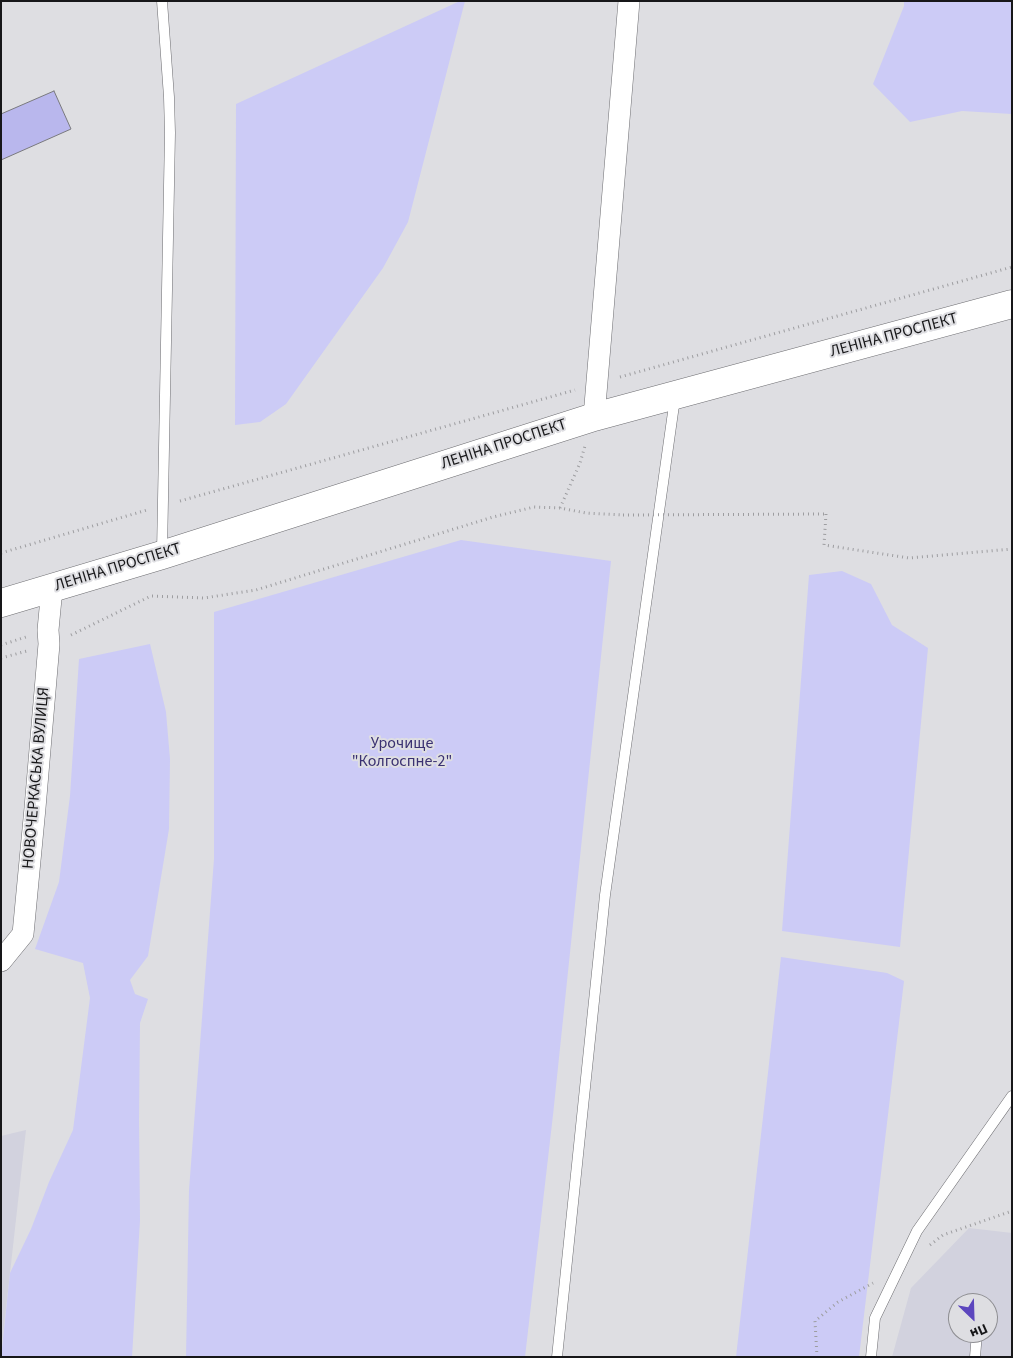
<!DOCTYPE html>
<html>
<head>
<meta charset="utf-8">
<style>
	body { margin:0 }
	#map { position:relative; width:1013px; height:1358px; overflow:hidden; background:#dedee2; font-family:"Source Sans 3",sans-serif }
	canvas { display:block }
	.frame { position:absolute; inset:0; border:2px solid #171719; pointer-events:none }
	.north { position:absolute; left:948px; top:1293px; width:50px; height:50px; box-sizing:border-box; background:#dedee2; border:1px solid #8e8e92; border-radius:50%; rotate:156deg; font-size:14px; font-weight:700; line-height:20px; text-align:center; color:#171719 }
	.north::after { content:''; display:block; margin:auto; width:18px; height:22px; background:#5c46be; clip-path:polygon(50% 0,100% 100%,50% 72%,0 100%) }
</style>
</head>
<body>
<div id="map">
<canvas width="1013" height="1358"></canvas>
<div class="frame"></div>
<div class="north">Пн</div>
</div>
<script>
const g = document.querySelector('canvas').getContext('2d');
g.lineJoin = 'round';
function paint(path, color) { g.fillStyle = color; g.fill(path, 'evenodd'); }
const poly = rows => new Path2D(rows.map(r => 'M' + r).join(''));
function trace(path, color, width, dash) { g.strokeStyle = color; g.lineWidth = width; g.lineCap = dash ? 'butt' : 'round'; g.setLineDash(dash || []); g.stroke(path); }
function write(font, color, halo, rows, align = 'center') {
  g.font = font + ' "Source Sans 3",sans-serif'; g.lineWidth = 4; g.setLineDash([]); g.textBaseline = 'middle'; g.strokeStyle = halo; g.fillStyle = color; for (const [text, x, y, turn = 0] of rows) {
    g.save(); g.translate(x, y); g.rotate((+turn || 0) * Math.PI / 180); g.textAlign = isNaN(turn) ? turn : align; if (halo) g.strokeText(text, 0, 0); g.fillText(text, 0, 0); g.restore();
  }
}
paint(poly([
	[26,1130,10,1273,1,1352,1,1136],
	[969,1228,1012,1233,1012,1357,892,1357,911,1288],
	[958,1303,988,1303,988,1333,958,1333]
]), '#d2d2de');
paint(poly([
	[460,1,465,1,408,222,383,268,286,404,260,422,235,425,236,104],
	[904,1,1012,1,1012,114,962,111,910,122,873,84,904,6],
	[461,540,611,561,553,1115,525,1357,186,1357,189,1190,214,859,214,612],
	[842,571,871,584,892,625,928,648,900,947,782,931,809,575],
	[150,644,166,712,170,759,169,829,148,956,130,980,135,994,148,999,140,1023,139,1119,140,1220,132,1357,1,1357,10,1273,31,1229,49,1182,73,1130,90,998,83,963,35,949,59,882,70,796,79,659],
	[781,957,887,973,904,981,859,1357,736,1357]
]), '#cccbf6');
const building = poly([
	[54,91,71,129,1,160,1,114,54,91]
]);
paint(building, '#b9b7ed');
trace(building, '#79797d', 1);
const lane = poly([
	[162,552,170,133,169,97,162,1],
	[557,1357,605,895,675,398],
	[871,1357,875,1318,917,1231,1012,1096],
	[975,1357,977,1333]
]);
const street = poly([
	[594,417,629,1],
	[1,961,23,934,35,808,49,644,48,630,52,588]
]);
const secondary = poly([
	[1,603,162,555,594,417,1012,304]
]);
trace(lane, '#6d6d71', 11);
trace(street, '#6d6d71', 22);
trace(secondary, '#6d6d71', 29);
trace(poly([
	[620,377,1012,267],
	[180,501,575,390],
	[560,508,580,463,585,446],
	[826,514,824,545,909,558,1012,549],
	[1,553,147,510],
	[71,635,151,596,204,598,256,590,493,517,534,507,560,508,586,513,623,515],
	[1,645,26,637],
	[1,658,27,651],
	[930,1245,943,1235,1012,1211],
	[817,1357,815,1321,838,1302,873,1283]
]), '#9d9da0', 3, [1, 4]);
trace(lane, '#fff', 10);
trace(street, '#fff', 21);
trace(secondary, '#fff', 28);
trace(poly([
	[623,515,826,514]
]), '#9d9da0', 3, [1, 4]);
write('16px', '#171719', '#dedee2', [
	["ЛЕНІНА ПРОСПЕКТ",894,336,-15],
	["ЛЕНІНА ПРОСПЕКТ",504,445,-18],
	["ЛЕНІНА ПРОСПЕКТ",118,568,-17],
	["НОВОЧЕРКАСЬКА ВУЛИЦЯ",37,778,-85]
]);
write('16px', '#3a3171', '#dedee2', [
	["Урочище",402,744],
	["\"Колгоспне-2\"",402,762]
]);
</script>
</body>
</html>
